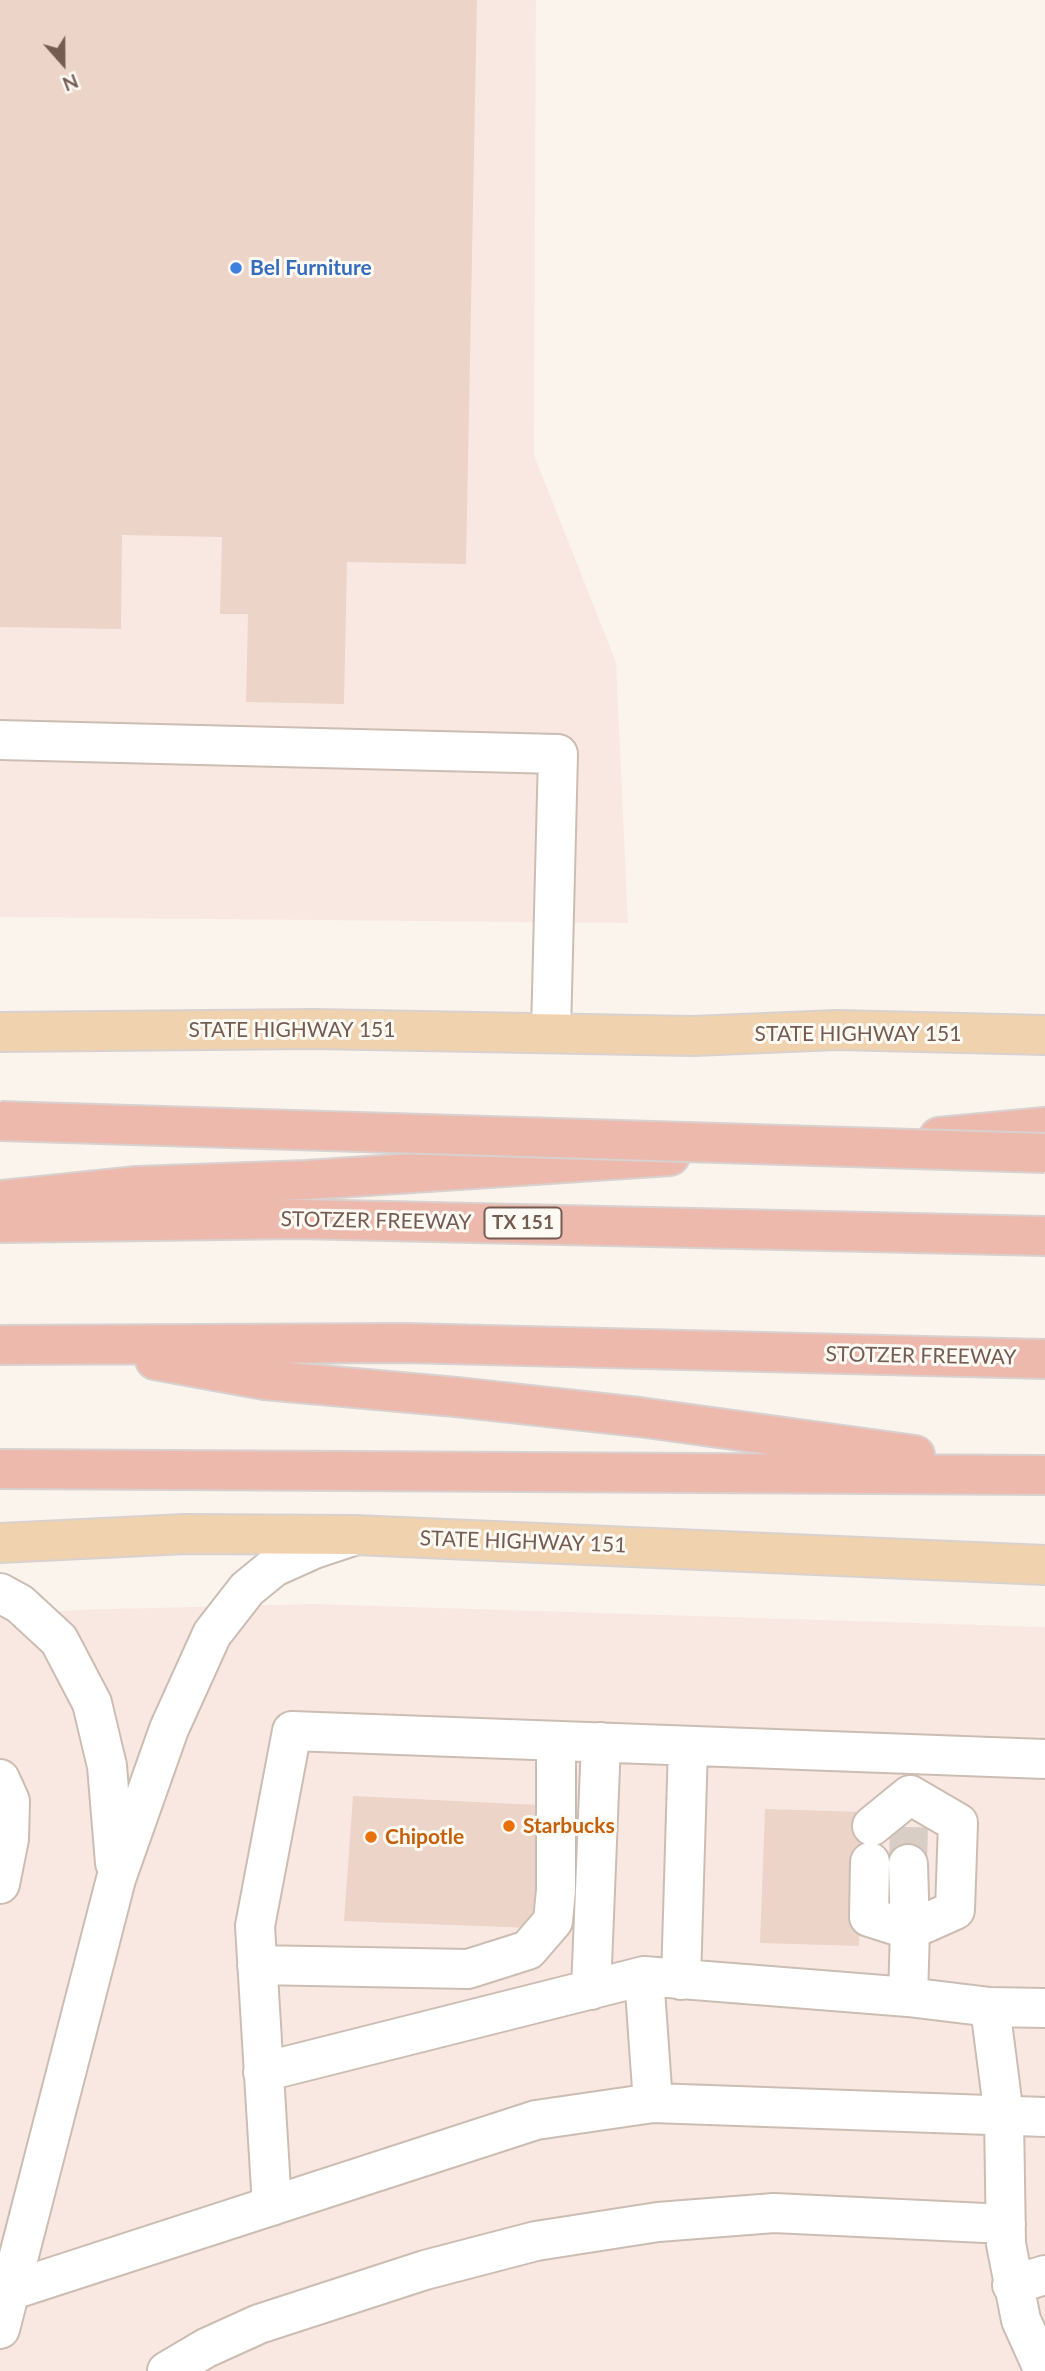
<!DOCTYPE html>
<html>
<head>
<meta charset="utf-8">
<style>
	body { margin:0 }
	#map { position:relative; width:1045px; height:2371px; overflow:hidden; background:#fbf4ed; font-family:Lato,sans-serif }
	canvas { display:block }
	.north { position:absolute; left:28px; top:28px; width:70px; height:70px; -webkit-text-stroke:5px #fdf9f3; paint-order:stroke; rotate:159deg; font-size:19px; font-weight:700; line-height:28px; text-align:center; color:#745c52 }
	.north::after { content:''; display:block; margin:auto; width:24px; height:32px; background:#745c52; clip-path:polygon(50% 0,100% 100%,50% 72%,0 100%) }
</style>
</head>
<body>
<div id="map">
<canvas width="1045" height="2371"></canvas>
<div class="north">N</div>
</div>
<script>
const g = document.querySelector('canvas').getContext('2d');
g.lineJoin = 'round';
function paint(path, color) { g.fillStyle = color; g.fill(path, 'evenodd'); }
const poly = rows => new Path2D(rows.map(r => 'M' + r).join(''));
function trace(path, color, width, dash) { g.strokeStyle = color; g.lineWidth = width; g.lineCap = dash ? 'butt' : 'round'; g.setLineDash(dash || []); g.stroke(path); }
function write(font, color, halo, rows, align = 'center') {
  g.font = font + ' Lato,sans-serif'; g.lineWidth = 6; g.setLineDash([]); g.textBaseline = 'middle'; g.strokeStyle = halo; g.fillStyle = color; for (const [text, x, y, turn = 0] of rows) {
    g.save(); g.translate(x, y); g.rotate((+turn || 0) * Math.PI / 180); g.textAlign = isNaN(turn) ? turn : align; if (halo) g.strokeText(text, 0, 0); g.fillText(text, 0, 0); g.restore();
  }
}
paint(poly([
	[0,0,536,0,534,455,616,662,628,923,0,917],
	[314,1604,1045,1627,1045,2371,0,2371,0,1617,72,1610]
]), '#f9e8e2');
paint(poly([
	[0,0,477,0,466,564,347,562,344,704,246,702,248,614,220,614,222,537,122,535,121,629,0,627],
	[353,1796,538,1805,534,1928,344,1921],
	[765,1809,863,1812,859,1946,760,1943]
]), '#edd4c8');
trace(poly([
	[908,1864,909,1827]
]), '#d9cec6', 38, [38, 19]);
const minor = poly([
	[0,740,558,754,551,1032],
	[0,1593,20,1604,59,1640,92,1703,107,1766,115,1863],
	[0,1779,10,1801,9,1839,0,1884],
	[872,1826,910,1795],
	[870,1862,869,1917,910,1930,955,1910,958,1823,910,1795],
	[257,1965,468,1969,528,1950,553,1921,556,1890,556,1741],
	[644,1976,653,2103],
	[681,1980,688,1746],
	[591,1990,601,1742],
	[908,1997,910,1930,908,1864],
	[990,2007,1004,2116,1006,2244,1021,2320,1044,2371],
	[263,2072,644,1976,908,1997,990,2007,1045,2008],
	[272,2206,255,1926,292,1731,1045,1759],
	[1012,2285,1045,2275],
	[0,2294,536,2120,653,2103,1045,2117],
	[0,2329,116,1879,169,1729,212,1634,247,1589,274,1567,314,1549,353,1536],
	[167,2371,206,2348,259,2324,425,2270,536,2241,658,2222,774,2213,1006,2224]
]);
const major = poly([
	[0,1032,313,1029,693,1036,837,1030,1045,1035],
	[0,1543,185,1534,355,1535,1045,1565]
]);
const highway = poly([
	[939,1137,1045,1127],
	[0,1200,137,1186,307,1180,670,1156],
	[0,1223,299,1219,1045,1236],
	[0,1345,405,1343,1045,1359],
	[155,1360,265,1380,456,1397,639,1417,915,1455],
	[0,1469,1045,1475]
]);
trace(minor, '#ccbdb3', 42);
trace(major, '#d8d1cf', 42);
trace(highway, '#d8d1cf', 42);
trace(minor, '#fff', 38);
trace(major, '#f0d3ae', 38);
trace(highway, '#edb9ac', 38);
const highwayBridge = poly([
	[0,1121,1045,1153]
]);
trace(highwayBridge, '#d8d1cf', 42, []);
trace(highwayBridge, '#edb9ac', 38);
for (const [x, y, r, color] of [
	[236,268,7,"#3f7fe0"],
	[509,1826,7,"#e8710a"],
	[371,1837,7,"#e8710a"]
]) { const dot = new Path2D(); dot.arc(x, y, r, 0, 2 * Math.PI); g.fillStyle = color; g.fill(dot); trace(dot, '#fdf9f3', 2.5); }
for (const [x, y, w] of [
	[523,1223,77]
]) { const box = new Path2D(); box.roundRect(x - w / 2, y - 15.5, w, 31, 5); g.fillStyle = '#fdf9f3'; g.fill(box); trace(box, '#745c52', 2); }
write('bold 19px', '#745c52', null, [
	["TX 151",523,1223]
]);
write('bold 21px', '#366cbe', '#fdf9f3', [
	["Bel Furniture",250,268]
], 'left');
write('21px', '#745c52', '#fdf9f3', [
	["STATE HIGHWAY 151",292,1030],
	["STATE HIGHWAY 151",858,1034],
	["STOTZER FREEWAY",376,1221,1],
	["STOTZER FREEWAY",921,1356,1],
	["STATE HIGHWAY 151",523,1542,2]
]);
write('bold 21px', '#c56008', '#fdf9f3', [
	["Starbucks",523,1826],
	["Chipotle",385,1837]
], 'left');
</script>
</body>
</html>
